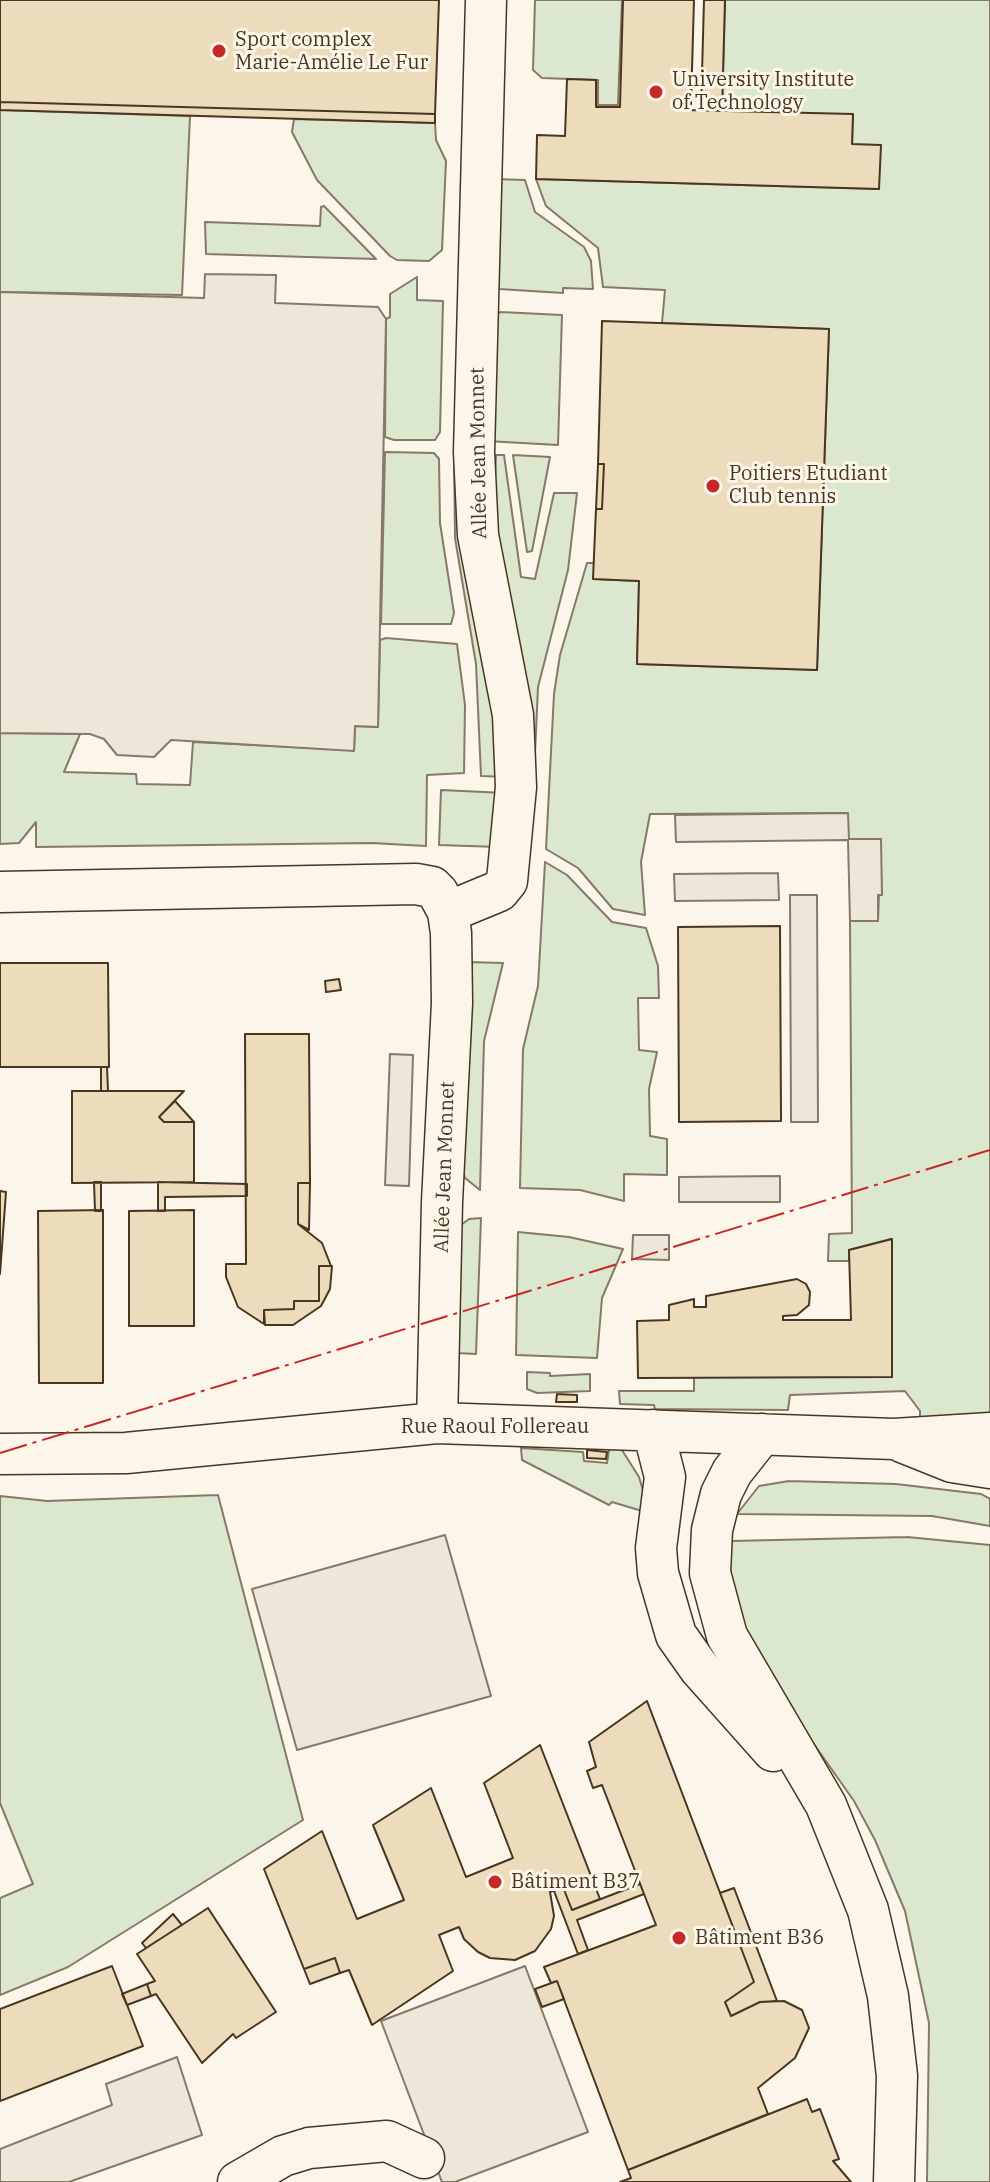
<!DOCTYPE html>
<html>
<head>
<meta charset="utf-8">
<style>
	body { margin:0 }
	canvas { display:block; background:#fbf6e9 }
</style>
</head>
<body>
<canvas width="990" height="2182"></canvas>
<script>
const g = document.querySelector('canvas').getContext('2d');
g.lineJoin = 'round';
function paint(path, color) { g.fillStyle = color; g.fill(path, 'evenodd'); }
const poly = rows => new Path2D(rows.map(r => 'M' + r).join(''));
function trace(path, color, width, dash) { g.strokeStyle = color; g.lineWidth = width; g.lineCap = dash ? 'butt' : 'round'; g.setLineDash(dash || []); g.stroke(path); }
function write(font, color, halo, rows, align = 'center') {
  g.font = font + ' "IBM Plex Serif",serif'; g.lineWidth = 6; g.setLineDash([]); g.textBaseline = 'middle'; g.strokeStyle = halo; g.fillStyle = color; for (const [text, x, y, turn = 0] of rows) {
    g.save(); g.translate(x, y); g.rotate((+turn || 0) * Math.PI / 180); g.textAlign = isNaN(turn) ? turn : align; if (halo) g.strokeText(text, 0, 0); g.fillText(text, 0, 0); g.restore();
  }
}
const green = poly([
	[535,0,622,0,618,105,598,105,598,80,542,78,533,70,535,0],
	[725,0,990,0,990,1419,920,1418,920,1411,905,1391,790,1395,788,1410,655,1409,654,1405,620,1404,619,1391,694,1391,694,1377,892,1377,891,1239,849,1250,849,1261,828,1261,829,1234,852,1233,850,921,878,921,881,839,848,840,847,813,650,814,641,862,645,915,613,909,578,868,546,849,554,694,560,655,587,563,594,563,594,579,639,581,637,664,817,670,829,329,662,323,665,290,603,287,598,248,546,206,536,179,879,189,852,144,853,115,722,111,725,0],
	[0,110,190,116,182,295,0,292,0,110],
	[294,119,435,123,436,140,446,161,442,250,429,261,397,260,390,256,317,180,292,132,294,119],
	[493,179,525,180,535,212,584,247,591,261,593,289,563,288,563,293,499,289,491,279,493,179],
	[324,206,376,259,206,254,205,222,320,226,321,207,324,206],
	[417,277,417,300,443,301,440,432,435,440,394,440,385,437,386,319,390,317,390,294,417,277],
	[501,312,562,315,558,445,486,441,494,315,501,312],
	[385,452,434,453,439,459,440,523,454,613,451,624,381,624,385,452],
	[454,455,464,455,506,777,481,776,476,664,455,538,454,455],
	[496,455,504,455,521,577,535,579,554,493,577,493,568,570,538,687,534,776,499,599,494,504,496,455],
	[513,455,550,457,532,551,527,552,513,455],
	[386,638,457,644,465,705,464,773,427,775,426,846,372,843,36,847,36,822,19,843,0,844,0,733,80,734,64,772,136,774,137,784,190,785,193,742,354,750,355,726,378,727,380,640,386,638],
	[441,790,505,793,499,847,439,845,441,790],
	[545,862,567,875,612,922,646,928,658,966,659,998,638,998,639,1050,657,1052,649,1089,650,1136,667,1139,667,1175,624,1174,624,1201,580,1190,520,1188,523,1049,538,986,545,862],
	[467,962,503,963,484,1041,480,1190,465,1178,463,1171,467,962],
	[481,1218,476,1354,456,1353,461,1225,469,1219,481,1218],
	[518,1232,569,1237,623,1249,602,1298,597,1358,516,1355,518,1232],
	[527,1372,550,1373,550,1376,590,1374,590,1391,537,1393,527,1389,527,1372],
	[610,1444,620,1447,639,1477,644,1494,642,1511,612,1502,609,1505,522,1460,521,1448,583,1452,584,1461,607,1463,610,1444],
	[789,1481,896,1484,981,1494,990,1499,990,1526,932,1516,737,1514,759,1486,789,1481],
	[218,1495,303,1820,68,1967,0,1995,0,1898,33,1884,0,1803,0,1496,47,1501,218,1495],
	[907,1537,990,1545,990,2182,927,2182,929,2023,905,1911,875,1840,854,1801,751,1655,732,1593,728,1559,731,1541,907,1537]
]);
paint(green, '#dce7d0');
trace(green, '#887966', 2);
const parking = poly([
	[205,274,276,275,275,303,378,307,386,319,378,727,355,726,354,751,171,740,154,757,117,755,104,739,90,734,0,733,0,292,204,298,205,274],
	[848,813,849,839,881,839,882,895,878,895,878,921,850,921,848,840,676,842,675,815,848,813],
	[778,873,779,900,675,901,674,874,778,873],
	[790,895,817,895,818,1122,791,1122,790,895],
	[390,1054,413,1055,409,1186,385,1185,390,1054],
	[780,1176,780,1202,679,1202,679,1177,780,1176],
	[633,1235,669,1235,669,1260,632,1259,633,1235],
	[445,1535,491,1696,297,1750,252,1589,445,1535],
	[525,1966,588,2132,455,2182,442,2182,381,2021,525,1966],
	[177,2057,202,2135,69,2182,0,2182,0,2149,112,2105,106,2084,177,2057]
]);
paint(parking, '#ede7d9');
trace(parking, '#887966', 2);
const building = poly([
	[0,0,439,0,435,114,0,102,0,0],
	[623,0,694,0,691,104,685,104,685,110,853,114,852,144,881,145,879,189,536,179,537,135,565,136,567,79,596,80,596,107,620,107,623,0],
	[704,0,725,0,722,111,701,110,704,0],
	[0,102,435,114,435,123,0,110,0,102],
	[602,321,829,329,817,670,637,664,639,581,593,579,596,509,602,509,604,464,598,464,602,321],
	[598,464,604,464,602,509,596,509,598,464],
	[780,926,781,1121,679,1122,678,927,780,926],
	[0,963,108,963,109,1067,0,1067,0,963],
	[339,979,341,990,326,992,325,981,339,979],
	[245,1034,309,1034,310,1183,298,1183,298,1224,322,1243,331,1266,319,1266,319,1301,294,1301,294,1309,264,1310,264,1324,238,1307,226,1277,226,1264,246,1264,245,1034],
	[101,1067,107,1067,108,1091,101,1091,101,1067],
	[72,1091,184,1091,159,1117,164,1122,194,1122,194,1182,72,1183,72,1091],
	[175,1101,194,1122,164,1122,159,1117,175,1101],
	[94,1182,101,1182,101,1211,95,1211,94,1182],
	[158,1182,247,1184,247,1196,165,1197,165,1211,158,1211,158,1182],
	[298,1183,310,1183,309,1230,298,1224,298,1183],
	[0,1191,6,1192,0,1274,0,1191],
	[103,1210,103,1383,39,1383,38,1211,103,1210],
	[194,1210,194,1326,129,1326,129,1211,194,1210],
	[892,1239,892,1377,638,1378,637,1321,669,1320,669,1305,694,1299,694,1307,706,1307,706,1296,797,1279,806,1284,810,1292,809,1305,797,1315,783,1316,783,1320,851,1320,849,1250,892,1239],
	[319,1266,332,1266,330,1289,321,1306,293,1325,265,1325,264,1310,294,1309,294,1301,319,1301,319,1266],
	[557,1394,577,1395,577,1402,556,1402,557,1394],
	[587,1450,607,1452,606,1459,587,1458,587,1450],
	[647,1701,754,1982,725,2002,731,2016,760,2002,784,2001,802,2010,809,2028,795,2058,758,2088,768,2114,628,2170,557,1981,551,1983,544,1967,656,1925,602,1785,593,1788,587,1771,596,1767,589,1742,647,1701],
	[540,1745,600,1899,572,1910,563,1887,550,1892,554,1916,551,1929,535,1951,515,1960,490,1958,478,1952,464,1939,459,1927,439,1935,453,1971,372,2025,349,1970,340,1973,335,1958,304,1969,264,1869,322,1831,357,1919,404,1900,373,1825,431,1788,466,1877,513,1858,484,1783,540,1745],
	[640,1884,644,1894,577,1920,588,1950,578,1954,554,1891,563,1887,572,1910,640,1884],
	[734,1888,777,2001,760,2002,731,2016,725,2002,754,1982,720,1893,734,1888],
	[208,1908,276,2012,236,2038,233,2034,202,2063,156,1994,151,1996,147,1984,155,1981,137,1954,208,1908],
	[173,1914,182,1925,146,1948,142,1943,173,1914],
	[335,1958,340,1973,310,1984,304,1969,335,1958],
	[112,1966,143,2046,0,2101,0,2009,112,1966],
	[557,1981,564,1999,542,2007,535,1989,557,1981],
	[147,1984,151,1996,127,2005,122,1994,147,1984],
	[807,2099,812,2112,820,2109,839,2159,833,2161,851,2182,620,2182,631,2178,628,2170,807,2099]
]);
paint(building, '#ecdcbc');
trace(building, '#4a3520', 2);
const minor = poly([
	[0,892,416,884,432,887,438,893,448,912,451,933,452,1003,442,1202,437,1423],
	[448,912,499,891,507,881,516,787,513,715,478,535,474,452,486,0],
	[653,1430,665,1477,656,1548,658,1573,676,1635,700,1669,773,1751],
	[762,1434,732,1472,721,1494,712,1530,710,1573,727,1636,826,1805,868,1910,888,1996,897,2076,894,2182],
	[902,1442,952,1462,990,1468],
	[0,1454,126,1453,437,1423,894,1439,990,1433],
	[238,2182,283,2156,309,2148,387,2141,424,2158]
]);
trace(minor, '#4a3520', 43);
trace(minor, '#fbf6e9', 40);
trace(poly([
	[0,1453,990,1150]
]), '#c62828', 2, [28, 6, 4, 6]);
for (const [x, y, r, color] of [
	[219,51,8,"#c62828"],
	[656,92,8,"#c62828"],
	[713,486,8,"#c62828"],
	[495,1882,8,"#c62828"],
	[679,1938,8,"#c62828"]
]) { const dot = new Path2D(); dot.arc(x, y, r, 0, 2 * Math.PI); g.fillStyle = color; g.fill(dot); trace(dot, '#fbf6e9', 3); }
write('20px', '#4a3520', '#fbf6e9', [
	["Sport complex",235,40],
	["Marie-Amélie Le Fur",235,63],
	["University Institute",672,80],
	["of Technology",672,103],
	["Poitiers Etudiant",729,474],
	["Club tennis",729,497],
	["Bâtiment B37",511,1882],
	["Bâtiment B36",695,1938]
], 'left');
write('20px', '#4a3520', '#fbf6e9', [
	["Allée Jean Monnet",479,453,-91],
	["Allée Jean Monnet",445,1167,-88],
	["Rue Raoul Follereau",495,1427]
]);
</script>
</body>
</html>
